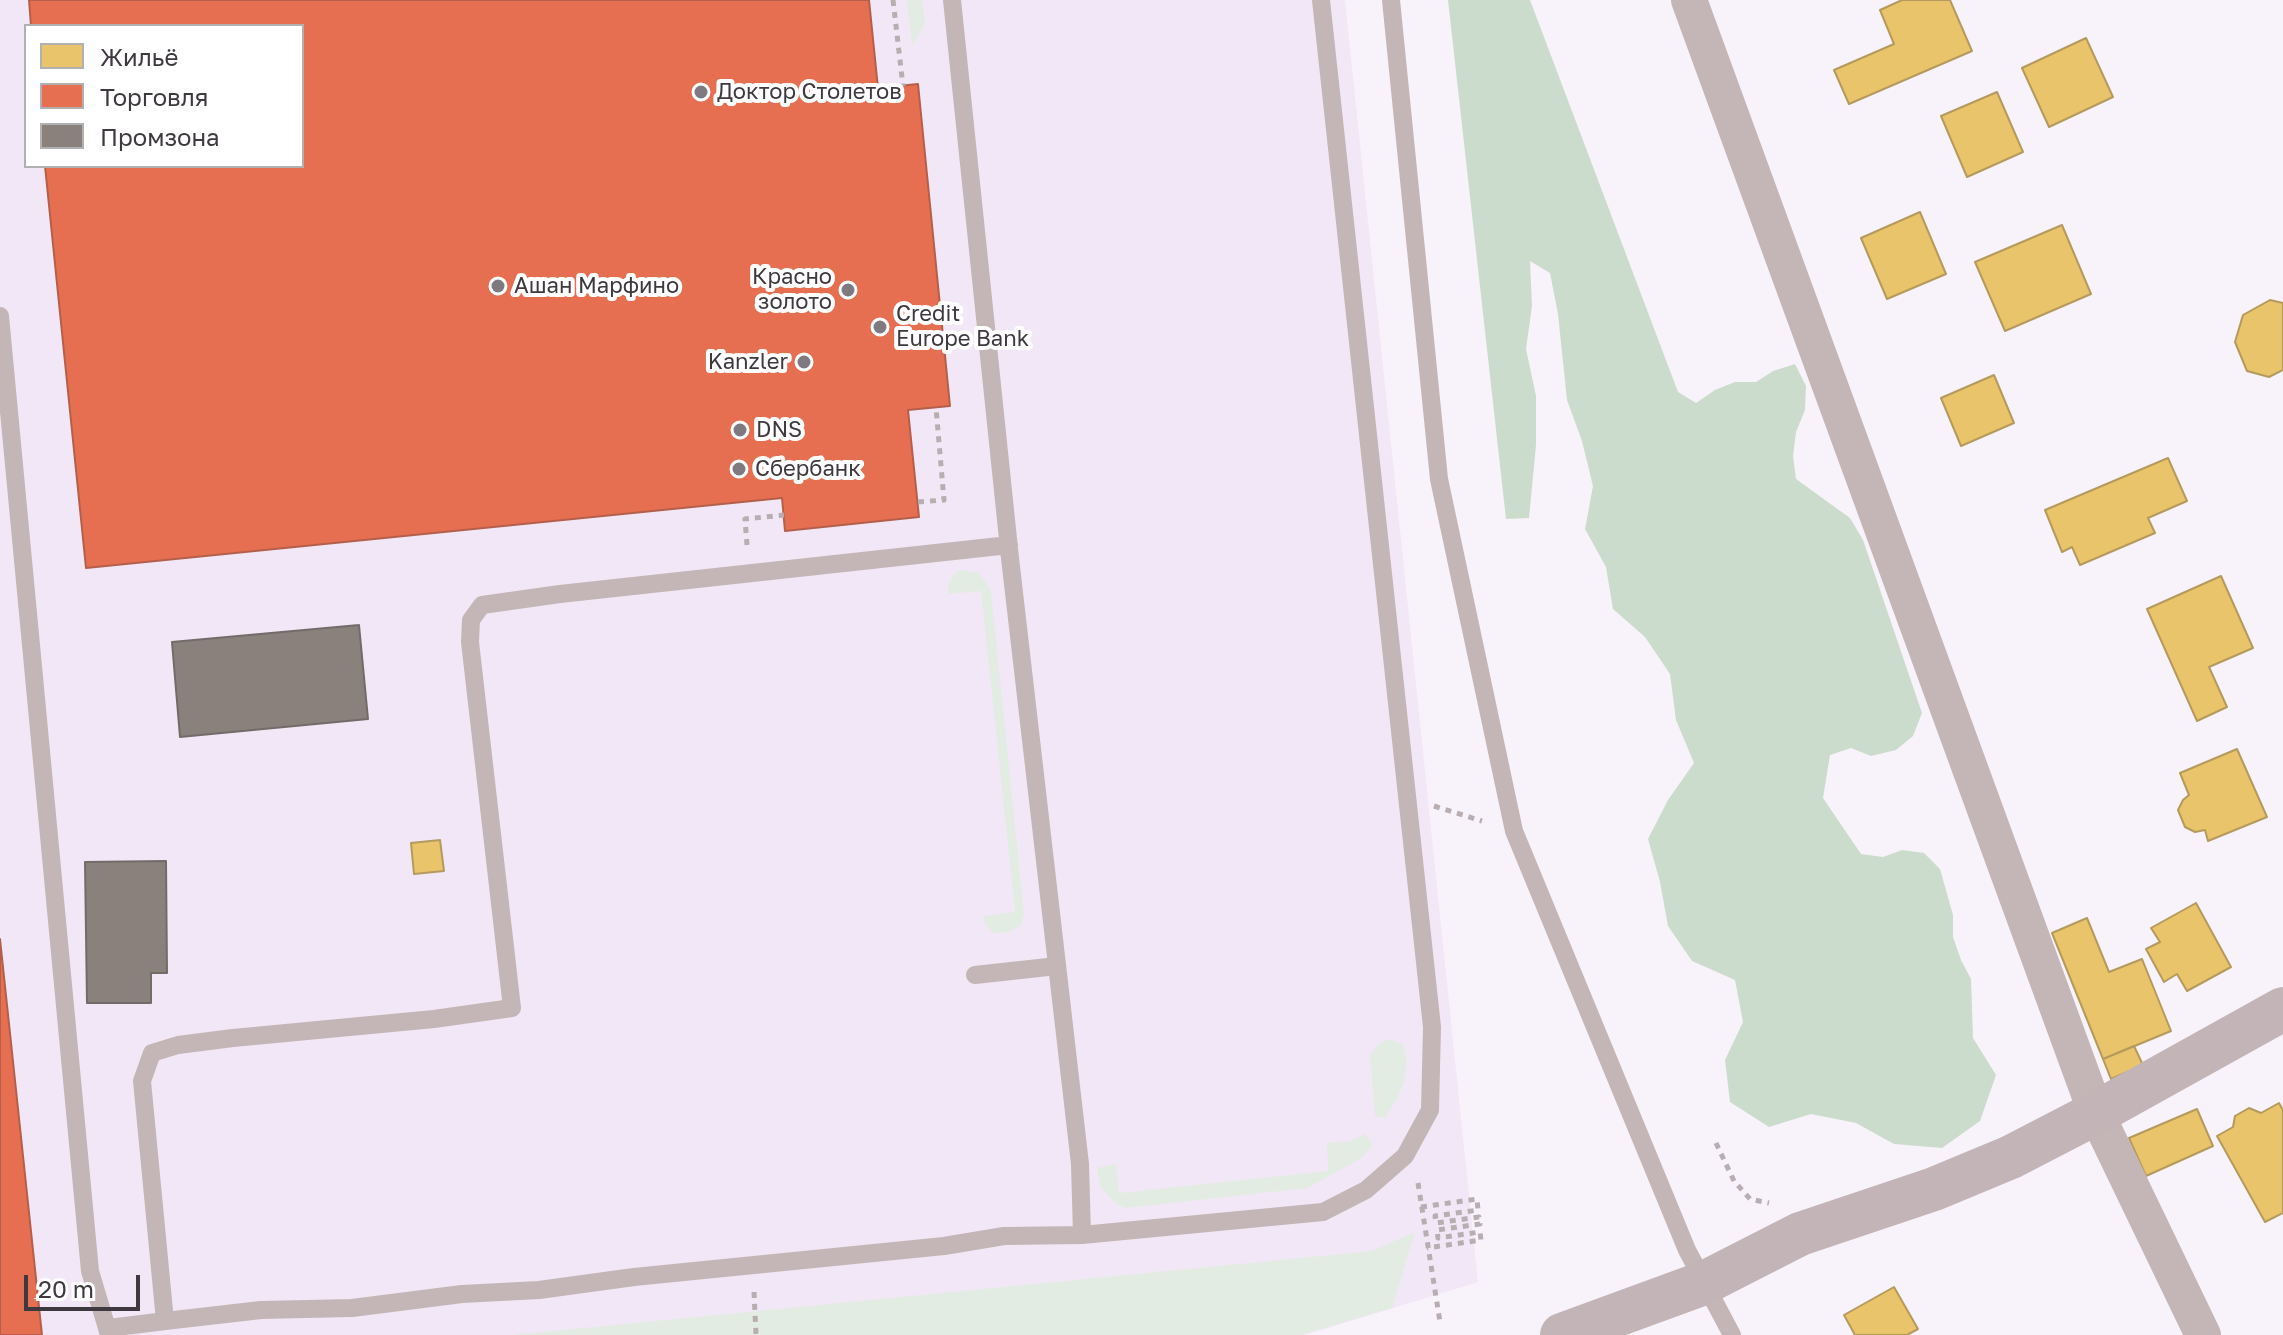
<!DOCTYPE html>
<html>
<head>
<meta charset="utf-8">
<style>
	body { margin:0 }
	#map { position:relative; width:2283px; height:1335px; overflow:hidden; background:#f8f2fa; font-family:"Golos Text",sans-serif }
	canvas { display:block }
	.legend { position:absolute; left:24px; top:24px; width:280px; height:144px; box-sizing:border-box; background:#fff; border:2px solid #b1b0b2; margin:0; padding:10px 14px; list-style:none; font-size:24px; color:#3d393e }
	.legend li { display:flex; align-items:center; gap:16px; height:40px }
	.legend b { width:40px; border:2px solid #b1b0b2 }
	.scale { position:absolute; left:24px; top:1275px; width:116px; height:36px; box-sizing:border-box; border:4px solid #3d393e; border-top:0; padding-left:10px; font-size:24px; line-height:28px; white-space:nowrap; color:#3d393e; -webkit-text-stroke:6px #fff; paint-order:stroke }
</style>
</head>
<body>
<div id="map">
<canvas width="2283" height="1335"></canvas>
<ul class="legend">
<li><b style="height:22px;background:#e9c46a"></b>Жильё</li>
<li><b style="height:22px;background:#e76f51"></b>Торговля</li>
<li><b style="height:22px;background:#8a817c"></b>Промзона</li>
</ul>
<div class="scale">20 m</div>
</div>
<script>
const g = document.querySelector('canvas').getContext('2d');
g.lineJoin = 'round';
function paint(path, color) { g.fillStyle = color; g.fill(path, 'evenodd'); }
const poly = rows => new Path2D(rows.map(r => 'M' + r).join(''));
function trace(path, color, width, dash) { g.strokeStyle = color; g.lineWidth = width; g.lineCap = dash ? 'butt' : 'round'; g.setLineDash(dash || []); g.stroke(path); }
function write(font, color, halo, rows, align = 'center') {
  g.font = font + ' "Golos Text",sans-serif'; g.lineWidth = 8; g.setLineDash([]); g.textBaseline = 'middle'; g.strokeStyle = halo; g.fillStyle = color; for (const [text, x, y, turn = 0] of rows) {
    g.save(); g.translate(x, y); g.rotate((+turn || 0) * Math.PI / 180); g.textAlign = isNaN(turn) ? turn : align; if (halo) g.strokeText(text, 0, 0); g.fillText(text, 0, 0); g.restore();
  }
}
paint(poly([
	[0,0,1345,0,1478,1282,1305,1335,0,1335],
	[26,26,302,26,302,166,26,166]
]), '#f2e7f6');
paint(poly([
	[907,0,922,0,925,24,912,45],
	[961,570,979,573,991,591,1024,913,1021,925,1009,932,994,933,985,925,983,916,1015,912,981,591,949,594,948,586,953,575],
	[1388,1039,1403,1044,1407,1060,1404,1082,1397,1099,1385,1118,1375,1116,1370,1056,1378,1044],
	[1364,1134,1373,1144,1364,1156,1308,1188,1126,1208,1116,1204,1100,1186,1097,1168,1116,1164,1119,1193,1328,1171,1327,1143,1352,1141],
	[1415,1232,1392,1308,1301,1335,512,1335,1372,1251]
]), '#e3ece3');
paint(poly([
	[1448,0,1530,0,1678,392,1696,403,1715,390,1735,382,1756,382,1773,371,1795,364,1806,386,1805,410,1796,432,1793,456,1796,479,1850,518,1863,540,1922,713,1913,736,1896,750,1871,756,1851,748,1830,755,1823,798,1861,854,1883,857,1902,850,1924,853,1940,869,1953,915,1953,937,1961,960,1971,979,1973,1038,1996,1075,1980,1121,1942,1148,1894,1144,1856,1123,1811,1114,1769,1127,1730,1102,1725,1060,1743,1022,1735,980,1692,961,1668,926,1660,882,1648,839,1668,800,1694,763,1676,720,1670,674,1645,637,1613,609,1606,567,1585,529,1593,486,1582,441,1567,400,1558,314,1550,273,1530,261,1532,306,1526,349,1536,396,1536,445,1529,518,1506,519]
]), '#ccdccc');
const homes = poly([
	[1902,0,1950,0,1972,51,1849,104,1834,70,1894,44,1880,10,1902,0],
	[2086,38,2113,97,2049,127,2022,68,2086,38],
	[1997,92,2023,152,1967,177,1941,116,1997,92],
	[1920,212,1946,274,1887,299,1861,238,1920,212],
	[2062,225,2091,294,2005,331,1975,262,2062,225],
	[2270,300,2283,303,2283,370,2269,377,2247,371,2235,342,2243,315,2270,300],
	[1994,375,2014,423,1961,446,1941,398,1994,375],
	[2168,458,2187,501,2148,518,2155,533,2080,565,2072,547,2062,552,2045,510,2168,458],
	[2221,576,2253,648,2209,667,2227,707,2197,721,2147,609,2221,576],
	[2237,749,2267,817,2208,841,2205,830,2195,832,2185,827,2178,810,2183,800,2189,795,2180,773,2237,749],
	[440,840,444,871,414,874,411,843,440,840],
	[2196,903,2231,967,2187,991,2177,974,2164,982,2146,949,2160,942,2151,928,2196,903],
	[2087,918,2109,972,2142,959,2171,1031,2103,1059,2052,933,2087,918],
	[2134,1046,2143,1065,2111,1079,2103,1059,2134,1046],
	[2279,1103,2283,1110,2283,1213,2265,1222,2217,1136,2233,1127,2235,1116,2249,1108,2261,1113,2279,1103],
	[2197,1109,2213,1146,2146,1176,2129,1138,2197,1109],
	[1894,1287,1918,1329,1907,1335,1855,1335,1844,1315,1894,1287]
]);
paint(homes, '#e9c46a');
trace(homes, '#b59a5d', 2);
const shops = poly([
	[29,0,869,0,878,88,918,84,950,406,908,410,919,517,785,531,782,498,86,568,45,166,302,166,302,26,31,26,29,0],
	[0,939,42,1335,0,1335,0,939]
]);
paint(shops, '#e76f51');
trace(shops, '#b45f4b', 2);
const industry = poly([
	[359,625,368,719,180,737,172,642,359,625],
	[166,861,167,973,151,973,151,1003,87,1003,85,862,166,861]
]);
paint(industry, '#8a817c');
trace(industry, '#736b69', 2);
trace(poly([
	[893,0,903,86],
	[918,502,944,500,936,408],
	[747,545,745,519,784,515],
	[1434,806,1482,821],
	[1716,1143,1734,1181,1750,1199,1769,1203],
	[1418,1183,1440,1322],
	[1421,1207,1477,1199,1478,1210,1435,1216,1436,1223,1479,1217,1480,1224,1437,1230,1438,1238,1480,1232,1481,1240,1427,1248],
	[754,1292,756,1335]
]), '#b8aeb1', 5, [6, 6]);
trace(poly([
	[952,0,1010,558,1080,1164,1082,1235],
	[1391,0,1439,479,1514,831,1687,1250,1732,1335],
	[0,316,90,1271,109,1335],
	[1009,545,560,594,482,605,471,620,470,642,512,1008,434,1019,233,1038,178,1045,152,1053,142,1081,165,1321,261,1310,352,1308,462,1294,539,1290,634,1277,944,1246,1004,1236,1082,1235,1323,1212,1366,1190,1405,1156,1430,1110,1432,1027,1321,0],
	[975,975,1057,966],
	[109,1328,165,1321]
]), '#c4b6b7', 18);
trace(poly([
	[1689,0,2096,1113,2203,1335]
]), '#c4b6b7', 36);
trace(poly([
	[1562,1335,1704,1283,1800,1234,1934,1189,2011,1157,2096,1113,2283,1009]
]), '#c3b4b7', 44);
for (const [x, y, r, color] of [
	[701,92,8,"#7e7a80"],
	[498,286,8,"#7e7a80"],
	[848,290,8,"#7e7a80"],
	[880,327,8,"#7e7a80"],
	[804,362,8,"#7e7a80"],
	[740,430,8,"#7e7a80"],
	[739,469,8,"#7e7a80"]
]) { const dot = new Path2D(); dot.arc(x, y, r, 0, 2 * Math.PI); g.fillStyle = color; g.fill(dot); trace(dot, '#fff', 3); }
write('22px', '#3d393e', '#fff', [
	["Доктор Столетов",717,92],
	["Красно",832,277,"right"],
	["золото",832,302,"right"],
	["Ашан Марфино",514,286],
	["Credit",896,314],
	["Europe Bank",896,339],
	["Kanzler",788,362,"right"],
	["DNS",756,430],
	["Сбербанк",755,469]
], 'left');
</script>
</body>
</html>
